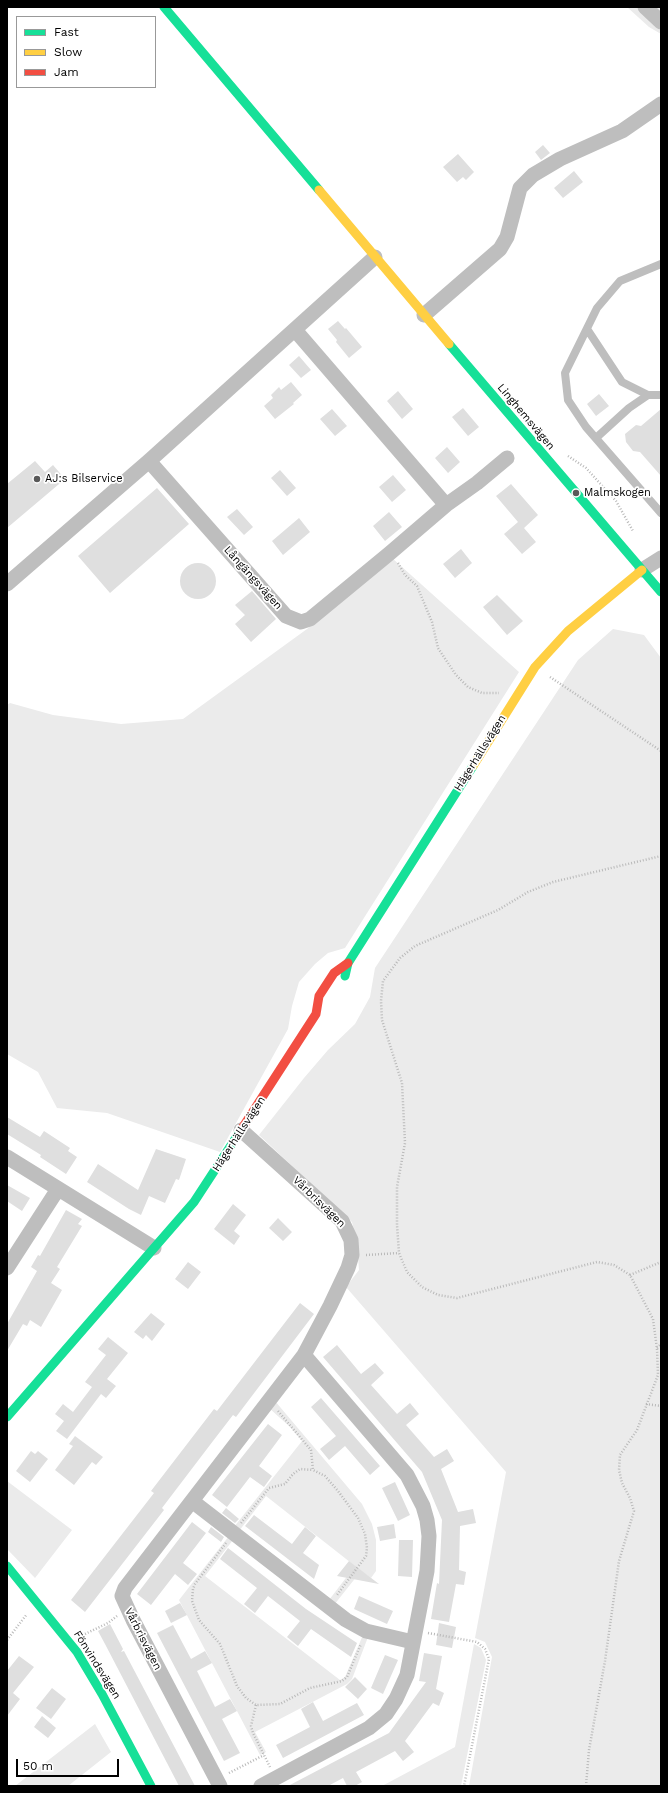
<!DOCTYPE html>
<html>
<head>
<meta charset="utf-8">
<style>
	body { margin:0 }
	#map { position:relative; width:668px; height:1793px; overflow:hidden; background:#fff; font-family:"Work Sans",sans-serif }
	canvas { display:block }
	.frame { position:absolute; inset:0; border:8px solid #000; pointer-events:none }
	.legend { position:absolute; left:16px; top:16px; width:140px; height:72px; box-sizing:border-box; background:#fff; border:1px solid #999; margin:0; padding:5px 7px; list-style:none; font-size:12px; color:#000 }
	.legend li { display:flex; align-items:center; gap:8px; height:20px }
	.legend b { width:20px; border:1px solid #999 }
	.scale { position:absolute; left:16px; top:1759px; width:103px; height:18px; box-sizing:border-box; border:2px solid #000; border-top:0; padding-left:5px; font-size:12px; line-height:14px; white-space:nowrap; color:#000; -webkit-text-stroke:3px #fff; paint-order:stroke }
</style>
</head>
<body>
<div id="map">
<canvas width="668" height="1793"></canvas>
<div class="frame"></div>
<ul class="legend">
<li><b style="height:5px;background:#16e098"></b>Fast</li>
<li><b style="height:5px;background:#ffcf43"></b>Slow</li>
<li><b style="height:5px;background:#f24e42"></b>Jam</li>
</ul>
<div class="scale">50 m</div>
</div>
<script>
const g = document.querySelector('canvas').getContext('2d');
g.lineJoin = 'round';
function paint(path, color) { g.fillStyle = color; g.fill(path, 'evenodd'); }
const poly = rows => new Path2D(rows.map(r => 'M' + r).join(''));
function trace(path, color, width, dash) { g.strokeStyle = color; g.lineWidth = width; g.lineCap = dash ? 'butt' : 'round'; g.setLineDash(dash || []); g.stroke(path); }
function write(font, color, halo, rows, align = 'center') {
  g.font = font + ' "Work Sans",sans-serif'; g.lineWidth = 3.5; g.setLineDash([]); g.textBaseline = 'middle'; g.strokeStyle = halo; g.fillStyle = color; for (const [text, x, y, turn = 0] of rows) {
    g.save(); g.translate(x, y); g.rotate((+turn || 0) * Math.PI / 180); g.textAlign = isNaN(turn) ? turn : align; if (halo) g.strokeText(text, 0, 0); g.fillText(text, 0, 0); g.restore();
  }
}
paint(poly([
	[627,7,661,7,661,34,649,27],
	[392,558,519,672,345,948,328,953,315,964,299,982,292,1006,288,1029,220,1152,107,1113,57,1108,38,1072,7,1054,7,705,10,703,53,715,121,724,183,719,307,629],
	[613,629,644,635,661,658,661,1786,469,1786,492,1657,485,1642,475,1638,506,1472,346,1287,359,1270,357,1244,352,1222,259,1135,304,1078,328,1050,355,1024,370,997,375,968,578,660],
	[275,1401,362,1504,372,1524,376,1540,376,1571,371,1578,361,1571,334,1605,329,1600,355,1566,266,1496,239,1531,234,1527,302,1441,290,1427,269,1408],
	[7,1481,72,1530,35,1578,7,1549],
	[229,1536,233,1540,205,1576,340,1680,345,1677,363,1635,368,1637,352,1679,347,1684,255,1732,266,1752,260,1755,179,1600],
	[474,1644,481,1648,486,1660,461,1786,382,1786,455,1747],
	[95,1724,111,1752,68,1786,15,1786]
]), '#ebebeb');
paint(poly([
	[543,145,550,153,541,160,535,152],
	[458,154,474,172,466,180,463,177,457,182,443,167],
	[574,171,583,182,563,198,554,188],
	[338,321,345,329,346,328,362,347,349,358,336,342,337,340,328,329],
	[299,356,311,370,301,378,289,365],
	[291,382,302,395,293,403,294,404,275,419,264,406,273,398,271,395,279,387,281,390],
	[398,391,413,409,402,419,387,401],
	[599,394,609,406,596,416,587,404],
	[463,408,479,427,468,436,452,417],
	[332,409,347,426,335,436,320,419],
	[661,409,661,476,640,452,633,451,626,442,625,434,636,425,641,426],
	[447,447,460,462,448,473,435,458],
	[35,461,45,472,53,465,65,479,7,528,7,484],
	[280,470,296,488,287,496,271,478],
	[393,475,406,490,392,502,379,487],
	[511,484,538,515,524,528,536,542,522,554,504,534,518,522,496,496],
	[157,488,189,524,110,593,78,556],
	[237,509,253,527,244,535,227,517],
	[389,512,402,527,385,541,373,526],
	[299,518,310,532,283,555,272,541],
	[461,549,472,563,455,578,443,564],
	'180 581a18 18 0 1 1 36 0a18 18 0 1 1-36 0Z',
	[252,591,276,619,251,642,235,624,245,615,235,605],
	[497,595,523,621,507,635,483,607],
	[7,1117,40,1137,44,1131,70,1148,68,1151,77,1157,66,1174,40,1157,41,1155,7,1134],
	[156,1149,186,1159,179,1180,176,1179,165,1203,149,1196,141,1215,129,1209,87,1182,98,1164,138,1190],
	[7,1185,30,1198,22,1211,7,1201],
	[233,1204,246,1215,234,1231,240,1236,234,1245,214,1229],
	[66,1210,82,1219,78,1224,82,1226,57,1267,60,1269,51,1283,62,1290,41,1327,30,1320,27,1326,23,1324,7,1351,7,1324,37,1271,31,1267,38,1255,40,1256],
	[278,1218,292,1232,283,1241,269,1228],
	[188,1262,201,1272,188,1289,175,1279],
	[300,1303,314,1314,236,1417,233,1415,213,1441,162,1508,164,1510,85,1612,71,1600,154,1493,151,1491,194,1435,214,1409,217,1411],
	[151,1313,165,1324,152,1341,146,1335,143,1339,134,1332],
	[108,1337,128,1353,107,1379,116,1386,106,1398,101,1394,67,1439,56,1431,64,1421,55,1414,63,1404,73,1412,92,1387,85,1382,106,1355,98,1349],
	[337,1345,361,1374,375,1363,384,1373,371,1385,397,1414,410,1403,419,1414,406,1425,434,1457,447,1449,454,1461,441,1469,458,1512,473,1509,476,1523,460,1526,459,1570,466,1572,464,1585,456,1584,449,1622,431,1619,437,1583,439,1584,442,1520,422,1472,323,1357],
	[321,1398,380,1466,370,1475,345,1446,329,1460,320,1449,336,1436,311,1407],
	[268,1424,282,1435,259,1466,272,1476,264,1487,250,1477,227,1507,212,1495],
	[75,1436,103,1457,96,1465,92,1462,74,1485,55,1470,73,1446,69,1444],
	[31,1451,35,1454,38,1451,48,1459,30,1482,16,1471],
	[395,1482,410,1515,398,1521,382,1488],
	[226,1508,239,1519,235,1523,222,1513],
	[254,1515,292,1544,305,1527,316,1536,303,1553,319,1565,314,1579,245,1526],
	[192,1522,206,1533,183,1563,197,1574,188,1585,175,1574,151,1605,137,1594],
	[394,1524,396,1538,380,1541,377,1527],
	[211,1527,224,1537,221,1542,208,1532],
	[399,1540,413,1540,412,1577,398,1576],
	[228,1548,306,1609,357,1643,351,1657,311,1629,298,1646,287,1637,300,1621,268,1596,255,1613,244,1604,257,1588,220,1559],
	[349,1561,379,1584,337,1576],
	[359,1596,393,1611,387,1624,354,1609],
	[180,1603,187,1615,171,1623,165,1611],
	[439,1623,456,1627,452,1648,436,1645],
	[110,1624,123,1649,121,1652,124,1651,195,1786,179,1786,105,1644,98,1631],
	[173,1625,191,1659,205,1651,212,1663,197,1671,215,1707,230,1699,237,1711,222,1719,240,1753,224,1761,157,1633],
	[424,1653,442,1656,436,1689,444,1693,439,1706,433,1703,405,1741,414,1752,403,1761,395,1751,356,1772,362,1782,355,1786,347,1786,343,1778,328,1786,288,1786,389,1733,426,1682,419,1681],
	[385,1655,398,1660,383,1694,371,1688],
	[19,1656,34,1667,13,1693,20,1699,7,1716,7,1671],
	[355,1677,367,1689,358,1699,345,1687],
	[52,1688,66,1699,51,1719,36,1708],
	[313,1702,323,1721,357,1703,364,1715,283,1758,276,1745,310,1727,301,1709],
	[42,1716,56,1728,48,1738,34,1727]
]), '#dfdfdf');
trace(poly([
	[568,456,586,468,616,501,633,531],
	[398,563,405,575,417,586,432,622,438,648,456,675,468,687,482,693,499,693],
	[550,677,661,751],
	[366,1255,399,1253],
	[630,1275,661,1262],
	[657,1348,661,1344],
	[646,1404,661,1406],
	[278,1411,311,1450,313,1470,325,1476,338,1491,358,1518,365,1534,367,1548,366,1556,337,1595],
	[241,1523,269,1488,285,1484,293,1474,300,1469,313,1470],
	[226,1543,195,1584,193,1589,192,1601,199,1620,220,1644,237,1686,246,1698,256,1705,280,1704,310,1688,342,1681,347,1677,361,1644],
	[428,1633,477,1642,485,1649,489,1659,464,1786],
	[85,1634,108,1623,117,1616],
	[7,1640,27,1614],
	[256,1705,251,1726,253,1733,270,1767],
	[229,1773,264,1755],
	[586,1786,589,1750,605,1661,619,1561,634,1511,630,1498,622,1483,619,1470,620,1455,637,1430,658,1375,657,1349,653,1319,630,1275,614,1265,597,1262,457,1298,438,1295,422,1287,407,1272,399,1253,397,1225,397,1187,405,1143,402,1083,382,1020,381,1001,383,981,400,958,415,946,498,910,528,892,553,882,661,856]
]), '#b9b9b9', 2.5, [1, 2]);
trace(poly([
	[661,264,620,281,597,308,565,373,568,400,586,427,661,513],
	[587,329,622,382,648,395],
	[596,438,629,408,648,395,661,395]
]), '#bebebe', 8);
trace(poly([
	[645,7,661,22],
	[424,315,500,249,507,237,520,188,533,175,560,159,622,131,661,104],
	[295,330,446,505,477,483,507,458],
	[149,461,286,616,301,622,310,619,390,553,446,505],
	[642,570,661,558],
	[7,584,149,461,375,257],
	[7,1157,154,1248],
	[7,1268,58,1189],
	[192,1501,346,1620,366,1631,413,1642],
	[220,1786,133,1620,122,1596,125,1588,304,1355,330,1306,348,1268,352,1255,351,1240,342,1221,241,1130],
	[261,1786,369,1728,386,1714,396,1699,407,1675,427,1571,429,1536,427,1520,423,1506,407,1475,304,1355]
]), '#bebebe', 15);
trace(poly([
	[164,7,319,190],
	[449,344,661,592],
	[345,976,348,963,473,766],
	[7,1417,194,1202,241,1130],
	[7,1566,77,1652,102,1694,151,1786]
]), '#16e098', 9);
trace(poly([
	[319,190,449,344],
	[473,766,535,667,568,631,642,570]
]), '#ffcf43', 9);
trace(poly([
	[241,1130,316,1014,319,996,334,973,348,963]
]), '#f24e42', 9);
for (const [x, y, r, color] of [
	[37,479,4,"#595959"],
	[576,493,4,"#595959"]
]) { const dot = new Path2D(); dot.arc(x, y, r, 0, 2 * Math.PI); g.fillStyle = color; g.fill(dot); trace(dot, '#fff', 1.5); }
write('11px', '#000', '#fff', [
	["Linghemsvägen",526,417,50],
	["Långängsvägen",253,578,48],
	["Hägerhällsvägen",480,753,-58],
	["Hägerhällsvägen",239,1134,-57],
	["Vårbrisvägen",319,1202,44],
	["Vårbrisvägen",143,1639,63],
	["Fönvindsvägen",97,1665,58]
]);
write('11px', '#000', '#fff', [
	["AJ:s Bilservice",45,479],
	["Malmskogen",584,493]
], 'left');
</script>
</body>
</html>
